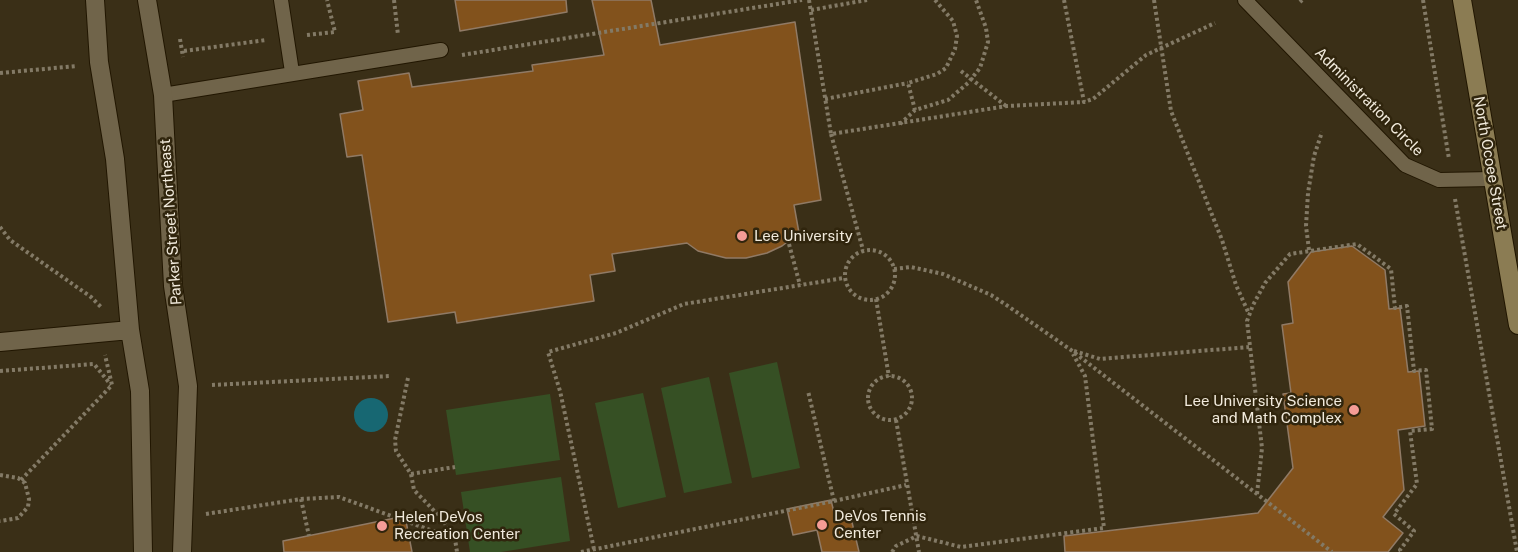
<!DOCTYPE html>
<html>
<head>
<meta charset="utf-8">
<style>
	body { margin:0 }
	canvas { display:block; background:#3a2f17 }
</style>
</head>
<body>
<canvas width="1518" height="552"></canvas>
<script>
const g = document.querySelector('canvas').getContext('2d');
g.lineJoin = 'round';
function paint(path, color) { g.fillStyle = color; g.fill(path, 'evenodd'); }
const poly = rows => new Path2D(rows.map(r => 'M' + r).join(''));
function trace(path, color, width, dash) { g.strokeStyle = color; g.lineWidth = width; g.lineCap = dash ? 'butt' : 'round'; g.setLineDash(dash || []); g.stroke(path); }
function write(font, color, halo, rows, align = 'center') {
  g.font = font + ' "Public Sans",sans-serif'; g.lineWidth = 5; g.setLineDash([]); g.textBaseline = 'middle'; g.strokeStyle = halo; g.fillStyle = color; for (const [text, x, y, turn = 0] of rows) {
    g.save(); g.translate(x, y); g.rotate((+turn || 0) * Math.PI / 180); g.textAlign = isNaN(turn) ? turn : align; if (halo) g.strokeText(text, 0, 0); g.fillText(text, 0, 0); g.restore();
  }
}
paint(poly([
	[777,362,800,468,752,478,729,373],
	[709,377,732,483,684,493,661,388],
	[643,393,666,497,618,508,595,403],
	[550,394,560,460,456,475,446,410],
	[561,477,570,541,501,552,470,552,461,492]
]), '#365024');
paint(poly([
	'354 415a17 17 0 1 1 34 0a17 17 0 1 1-34 0Z'
]), '#176772');
const building = poly([
	[455,0,566,0,567,12,460,31,455,0],
	[592,0,651,0,660,45,795,22,821,200,794,205,799,233,782,246,767,253,746,258,726,258,698,251,687,243,612,254,615,271,590,275,594,301,457,323,455,312,388,322,362,155,347,157,340,114,363,110,358,81,409,73,412,87,533,71,532,65,604,55,592,0],
	[1352,246,1385,270,1389,309,1400,308,1408,372,1419,371,1425,426,1398,430,1404,490,1383,517,1403,533,1388,552,1065,552,1064,536,1258,513,1293,468,1283,394,1291,393,1282,325,1293,323,1288,282,1311,252,1352,246],
	[831,500,836,521,851,518,859,552,822,552,817,530,793,535,787,509,831,500],
	[405,516,412,552,284,552,283,541,405,516]
]);
paint(building, '#82521c');
trace(building, '#907a65', 1.5);
const lane = poly([
	[281,0,292,72],
	[1245,0,1405,165,1439,180,1492,179],
	[163,95,441,50]
]);
const street = poly([
	[95,0,99,62,115,159,130,330,140,391,143,552],
	[147,0,163,95,173,286,188,386,182,552],
	[0,342,130,330]
]);
const secondary = poly([
	[1462,0,1518,325]
]);
trace(lane, '#211601', 16);
trace(street, '#211601', 20);
trace(secondary, '#211601', 20);
trace(poly([
	[394,0,398,35],
	[809,0,831,134,1007,106,1084,102],
	[935,0,953,21,957,36,955,49,946,68,937,74,908,83,915,110,948,100,968,83,980,68,988,42,986,28,976,0],
	[1064,0,1084,102,1093,99,1146,55,1215,23],
	[1154,0,1171,111,1222,240,1236,285,1249,314],
	[1423,0,1449,159],
	[1300,2,1302,0],
	[811,10,867,0],
	[307,35,335,32,327,0],
	[180,39,183,57],
	[184,51,266,40],
	[462,55,802,0],
	[961,71,1006,106],
	[0,73,77,66],
	[825,99,908,83],
	[900,124,915,110],
	[831,134,863,250],
	[1455,199,1517,552],
	[0,227,10,240,91,297,102,308],
	[789,244,800,285],
	'845 275a25 25 0 1 1 50 0a25 25 0 1 1-50 0Z',
	[1309,250,1306,226,1308,193,1314,156,1322,132],
	[894,269,911,267,943,274,991,295,1005,304,1071,350,1332,552],
	[876,299,889,377],
	[1074,351,1100,359,1249,347],
	[0,371,94,364,111,385],
	'868 398a22 22 0 1 1 44 0a22 22 0 1 1-44 0Z',
	[408,378,395,440,396,451,411,474,414,490,442,519,455,539,457,552],
	[212,385,391,376],
	[896,420,919,552],
	[411,474,455,467],
	[0,475,18,478,25,483,29,499,28,507,18,518,0,521],
	[21,480,112,385,105,355],
	[1257,494,1262,448,1247,321,1253,305,1265,283,1290,254,1357,244,1391,269,1395,308,1407,306,1414,371,1426,370,1432,429,1410,431,1417,484,1394,514,1414,531,1400,550,1402,552],
	[301,499,309,536],
	[834,501,906,485],
	[206,514,301,499,339,497,455,539],
	[594,549,560,391,548,352,616,333,684,304,844,278],
	[581,552,834,501,808,391],
	[892,552,896,546,917,536,961,547,1104,528,1085,376,1073,354]
]), '#837a66', 4, [3, 3]);
trace(lane, '#70644a', 14);
trace(street, '#70644a', 18);
trace(secondary, '#8b7c53', 18);
for (const [x, y, r, color] of [
	[742,236,6,"#f59c96"],
	[1354,410,6,"#f59c96"],
	[822,525,6,"#f59c96"],
	[382,526,6,"#f59c96"]
]) { const dot = new Path2D(); dot.arc(x, y, r, 0, 2 * Math.PI); g.fillStyle = color; g.fill(dot); trace(dot, '#30250d', 2); }
write('15px', '#f1eadc', '#30250d', [
	["Administration Circle",1369,102,45],
	["North Ocoee Street",1490,163,80],
	["Parker Street Northeast",171,222,-94]
]);
write('15px', '#f1eadc', '#30250d', [
	["Lee University",754,236],
	["Lee University Science",1342,401,"right"],
	["and Math Complex",1342,418,"right"],
	["DeVos Tennis",834,516],
	["Center",834,533],
	["Helen DeVos",394,517],
	["Recreation Center",394,534]
], 'left');
</script>
</body>
</html>
